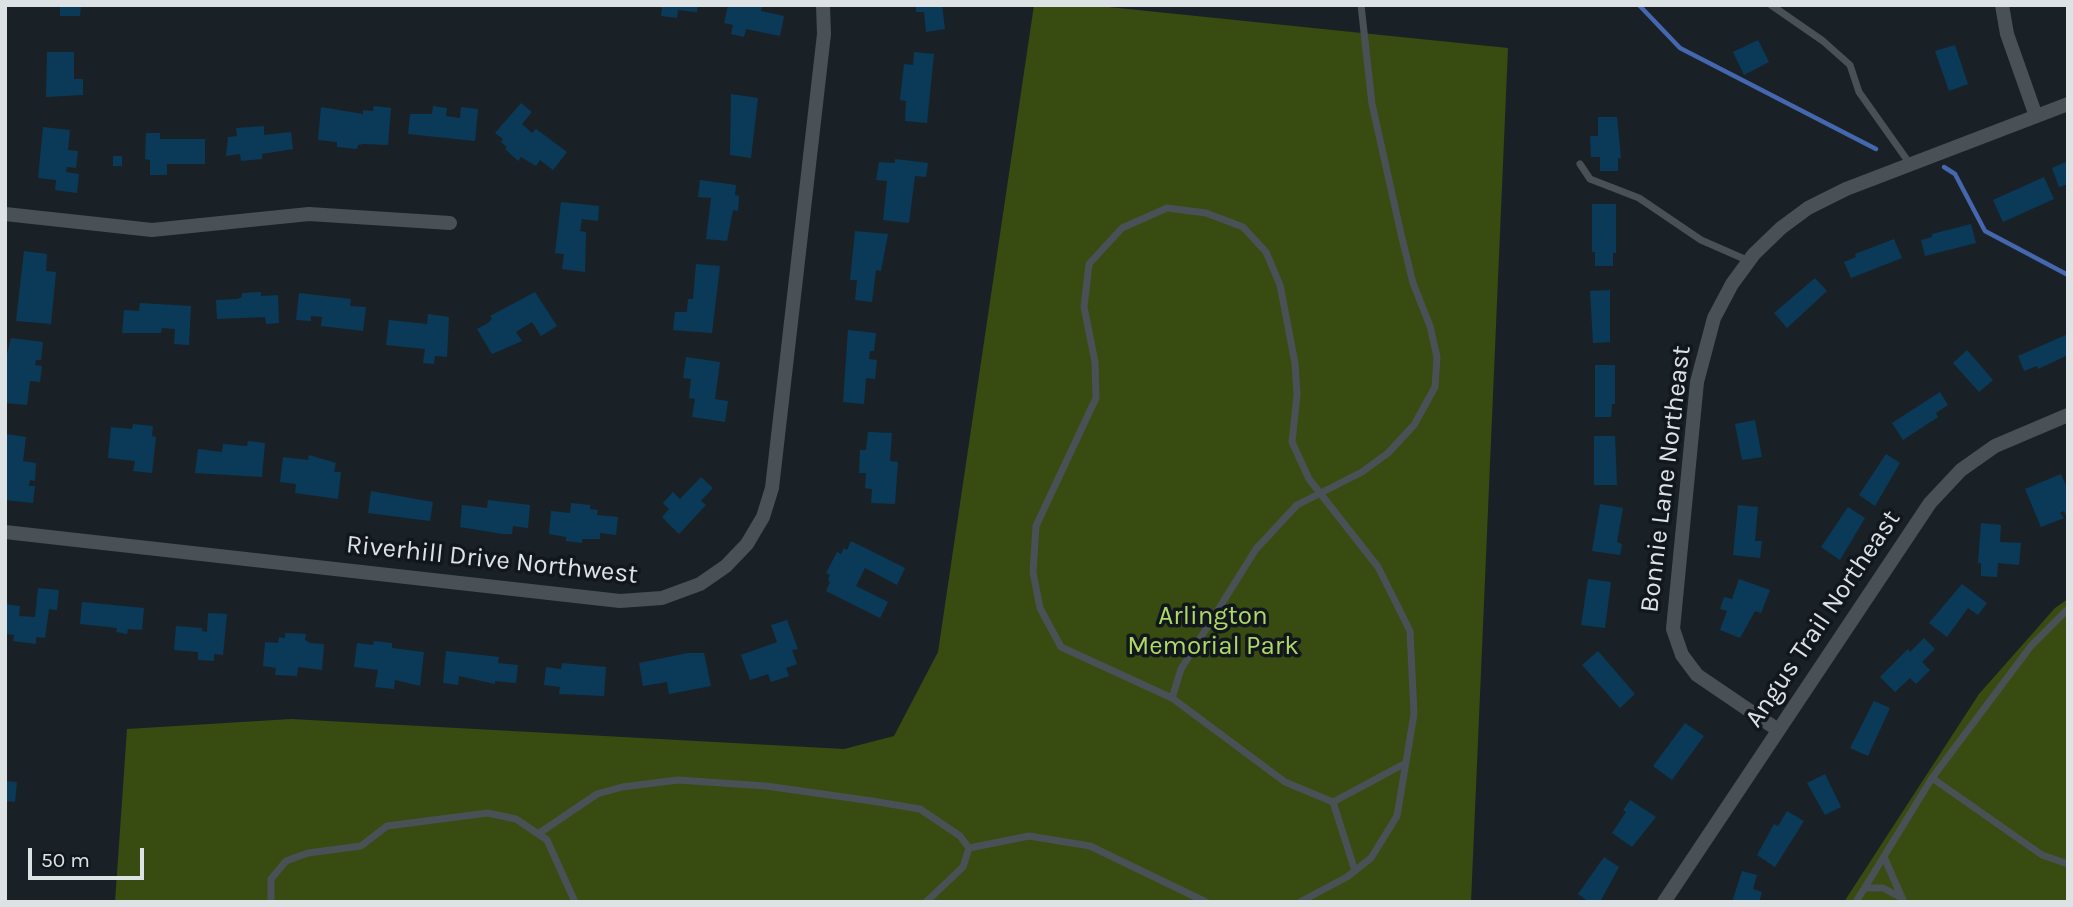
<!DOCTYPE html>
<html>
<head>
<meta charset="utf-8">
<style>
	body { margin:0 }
	#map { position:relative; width:2073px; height:907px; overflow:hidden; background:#1a2126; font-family:Karla,sans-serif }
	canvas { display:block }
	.frame { position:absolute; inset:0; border:7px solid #dde2e5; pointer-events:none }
	.scale { position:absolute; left:28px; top:848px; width:116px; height:32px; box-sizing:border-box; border:4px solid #dde2e5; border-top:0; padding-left:9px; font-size:21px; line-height:24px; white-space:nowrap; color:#dde2e5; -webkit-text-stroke:5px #11171d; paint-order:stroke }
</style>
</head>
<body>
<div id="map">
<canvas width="2073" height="907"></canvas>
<div class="frame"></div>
<div class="scale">50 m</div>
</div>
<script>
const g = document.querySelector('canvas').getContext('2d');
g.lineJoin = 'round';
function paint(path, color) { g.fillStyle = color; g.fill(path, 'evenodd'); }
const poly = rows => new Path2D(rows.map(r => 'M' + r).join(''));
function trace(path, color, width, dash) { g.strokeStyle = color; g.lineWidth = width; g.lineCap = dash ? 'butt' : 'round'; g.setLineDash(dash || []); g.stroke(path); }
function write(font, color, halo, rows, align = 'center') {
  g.font = font + ' Karla,sans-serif'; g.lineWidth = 7; g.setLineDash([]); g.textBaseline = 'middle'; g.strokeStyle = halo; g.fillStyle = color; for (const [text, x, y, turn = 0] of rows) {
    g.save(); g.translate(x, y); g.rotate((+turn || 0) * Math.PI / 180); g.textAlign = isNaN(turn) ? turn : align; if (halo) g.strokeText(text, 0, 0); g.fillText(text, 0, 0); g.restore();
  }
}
paint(poly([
	[1034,5,1089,5,1508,48,1471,902,115,902,127,729,291,719,844,749,894,736,938,652],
	[2068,599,2068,902,1844,902,1979,694,2055,608]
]), '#384b11');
trace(poly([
	[1639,5,1680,48,1876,149],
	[1944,167,1955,174,1985,231,2068,275]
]), '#4467af', 4.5);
paint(poly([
	[60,5,81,5,80,16,60,16],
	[657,5,698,5,697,12,678,10,677,18,661,16,662,8],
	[728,5,757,5,762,7,761,11,784,16,780,36,746,29,744,37,731,34,733,25,724,23],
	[916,5,942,5,945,29,926,32,924,12,916,12],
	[1758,40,1769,62,1744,75,1733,52],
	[1955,45,1968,84,1949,91,1935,51],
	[47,52,74,52,74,79,83,79,83,95,46,97],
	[914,52,934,54,927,123,905,121,906,101,900,100,904,64,913,65],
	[731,94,758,98,751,158,730,155],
	[521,103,532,112,522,124,532,133,536,129,567,152,553,170,540,160,536,166,521,157,518,161,505,149,507,147,501,142,503,139,495,133],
	[374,106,391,108,388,145,364,144,358,145,357,149,337,147,337,142,318,140,321,107,363,114,363,110,373,111],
	[433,106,447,108,446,116,460,118,461,107,478,109,475,141,408,134,410,114,432,114],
	[1598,117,1617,117,1621,158,1618,158,1618,171,1600,171,1600,157,1591,157,1590,136,1598,136],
	[264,126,264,135,291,132,293,149,262,154,262,159,241,161,240,154,226,156,228,137,237,136,236,128],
	[43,127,70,130,68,150,78,151,76,168,67,167,66,172,79,174,77,193,55,190,56,180,38,178],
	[146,133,160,133,160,139,205,139,205,164,167,164,167,175,150,175,150,160,145,159],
	[113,156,122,156,122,166,113,166],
	[895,159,928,163,926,177,915,176,909,223,883,220,887,181,876,180,879,162,895,163],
	[2068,161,2068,184,2059,187,2052,168],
	[2044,177,2054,199,2003,222,1993,200],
	[700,180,736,185,735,195,739,196,738,211,733,210,727,241,706,239,711,198,698,197],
	[561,202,599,206,598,221,582,219,580,231,586,232,585,272,562,269,564,254,555,253],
	[1592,204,1616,204,1616,253,1613,253,1613,266,1595,266,1595,252,1592,252],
	[1971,224,1976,243,1925,256,1921,240,1932,237,1932,234],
	[855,231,888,234,881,271,876,270,872,302,855,300,857,280,850,280],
	[1894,239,1902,258,1851,278,1844,262,1856,257,1855,254],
	[24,251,47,254,46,271,56,272,51,324,16,321],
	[696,264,720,266,712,333,673,330,675,312,687,312,688,299,693,299],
	[1815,278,1827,291,1787,328,1774,313],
	[1610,290,1610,342,1593,343,1590,291],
	[261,292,261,296,278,295,279,323,266,324,265,317,217,319,216,300,237,299,242,297,242,293],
	[535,292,557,326,541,336,532,322,516,332,522,341,492,354,477,329,488,323,492,319,490,316],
	[299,293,351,299,350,306,366,307,363,331,321,326,322,317,311,316,311,321,296,320],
	[140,303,191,306,189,345,174,344,175,329,162,328,161,333,122,333,124,310,139,311],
	[428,314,449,317,447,357,435,356,434,364,423,363,425,349,386,345,389,320,427,324],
	[848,330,876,333,874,351,870,351,869,359,877,360,875,379,866,378,864,404,843,402],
	[2068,334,2068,355,2038,369,2037,366,2024,371,2018,356],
	[11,338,43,342,41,360,36,360,35,365,42,366,40,382,30,381,27,405,5,403,5,362],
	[1967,350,1993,380,1979,392,1953,363],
	[686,357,720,362,715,399,728,401,725,422,692,417,695,399,689,398,691,379,683,378],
	[1595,365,1615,365,1615,404,1612,404,1611,417,1595,417],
	[1940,392,1948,405,1936,413,1938,417,1903,440,1892,423],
	[1755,420,1762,457,1742,460,1735,424],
	[133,424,153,426,152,436,156,437,152,473,133,471,135,461,108,458,111,427,132,429],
	[868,432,892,433,890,461,898,462,895,504,871,503,872,489,865,488,866,473,859,473,860,450,866,450],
	[5,434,26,437,23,461,36,463,35,481,30,480,29,486,35,486,33,503,5,500],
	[1594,436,1615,436,1617,485,1594,485],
	[248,441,265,443,262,477,195,473,198,449,222,452,223,444,247,446],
	[1886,454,1900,463,1875,506,1859,495],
	[309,455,336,463,334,472,341,472,338,499,295,493,296,484,280,482,283,457,308,460],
	[2061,474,2068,490,2068,520,2064,511,2060,513,2064,518,2041,527,2025,489],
	[701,477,713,488,701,501,706,505,679,534,662,517,669,509,663,503,673,492,680,499],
	[371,491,433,502,430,521,368,513],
	[488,500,530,505,528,528,513,526,512,534,502,534,460,527,462,505,487,508],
	[571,503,590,505,590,509,598,510,597,515,618,517,616,535,600,533,600,539,582,539,582,543,566,541,566,537,549,534,551,511,570,513],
	[1600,504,1623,508,1617,542,1622,544,1620,555,1592,551],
	[1738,505,1758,507,1755,541,1762,541,1760,558,1733,555],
	[1848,507,1865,518,1840,560,1821,547],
	[1981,523,2001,525,2000,542,2021,543,2019,565,1998,563,1997,577,1981,576,1981,563,1978,563],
	[851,541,905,568,897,585,865,568,856,586,888,602,880,618,826,591,830,582,828,580,830,575,826,573,837,552,841,554,844,548,847,550],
	[1588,579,1611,582,1605,628,1581,625],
	[1739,579,1770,590,1761,613,1755,611,1740,638,1720,630,1727,611,1720,609,1724,597,1732,599],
	[1962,584,1987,603,1978,615,1968,608,1947,637,1929,623],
	[38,588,59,590,57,610,49,609,45,638,36,637,36,644,13,641,14,635,5,634,5,604,20,606,19,616,35,617],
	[82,602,144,608,142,630,128,629,127,634,116,632,117,628,80,624],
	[208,613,227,614,223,655,214,654,214,661,198,660,198,652,174,650,176,626,202,628,202,631,207,632],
	[787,620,798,649,792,650,797,664,786,668,789,676,771,682,768,674,750,680,741,655,777,642,771,625],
	[285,633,306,634,305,640,310,643,324,644,322,670,298,667,297,676,275,675,276,668,263,666,265,642,278,643,279,637,285,638],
	[1924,638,1935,649,1922,662,1930,670,1916,684,1910,678,1895,692,1880,677,1908,649,1910,652],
	[374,641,392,643,392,648,424,652,420,686,395,680,394,689,375,687,378,670,354,667,357,643,373,645],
	[446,651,499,657,498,663,518,665,516,683,495,681,495,684,459,676,458,685,443,683],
	[1598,651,1635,694,1620,708,1582,665],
	[688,653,704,653,711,686,669,694,667,682,643,686,639,663],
	[562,663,606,667,604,696,559,694,560,687,544,685,546,667,561,669],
	[1874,701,1890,708,1868,756,1850,748],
	[1685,723,1704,736,1672,780,1653,766],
	[1825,774,1841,807,1825,815,1807,783],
	[5,781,17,782,15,802,5,801],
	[1630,800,1656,817,1632,847,1612,833,1626,812,1623,810],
	[1787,811,1804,821,1775,867,1757,855,1774,824,1778,826],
	[1604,857,1619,867,1600,902,1589,902,1578,894],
	[1742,871,1757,875,1753,889,1762,892,1759,902,1732,902]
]), '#0a3a58');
trace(poly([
	[1771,5,1823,41,1850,65,1859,92,1910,164],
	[1580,164,1590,179,1639,198,1701,240,1749,261],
	[1172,698,1181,669,1256,549,1297,505,1362,472,1388,453,1414,425,1435,387,1437,357,1430,326,1413,283,1401,234,1372,104,1361,5],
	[1932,778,2042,855,2068,864],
	[1333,802,1355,871],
	[538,834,597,794,622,787,678,780,766,786,872,801,920,809,960,836,969,848,963,867,926,902],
	[969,848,1029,836,1090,846,1206,902],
	[1884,857,1903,900],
	[1865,888,1883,888,1900,897],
	[271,902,271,879,286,861,308,853,361,846,387,826,488,813,516,819,547,840,575,902],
	[1300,902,1347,877,1371,858,1397,816,1414,714,1410,631,1378,567,1309,479,1292,442,1297,395,1295,363,1280,285,1266,252,1243,227,1206,213,1167,208,1122,228,1089,264,1084,307,1095,362,1096,398,1036,526,1033,572,1040,608,1061,647,1172,698,1285,782,1333,802,1404,764],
	[1856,902,1932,778,2031,646,2068,609]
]), '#495157', 7);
trace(poly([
	[2002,5,2007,34,2036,116],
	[5,214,152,230,309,214,450,223],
	[5,532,620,601,662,598,700,584,726,566,747,544,763,517,772,488,824,34,823,5],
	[1778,730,1697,675,1682,655,1673,629,1697,382,1714,318,1732,284,1754,254,1781,228,1808,208,1846,189,2068,104],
	[1664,902,1930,503,1961,470,1995,446,2068,415]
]), '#495157', 14);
write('26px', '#dde2e5', '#11171d', [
	["Bonnie Lane Northeast",1666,479,-83],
	["Riverhill Drive Northwest",492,560,6],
	["Angus Trail Northeast",1823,619,-56]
]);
write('26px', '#afd966', '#11171d', [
	["Arlington",1213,617],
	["Memorial Park",1213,647]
]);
</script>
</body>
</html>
